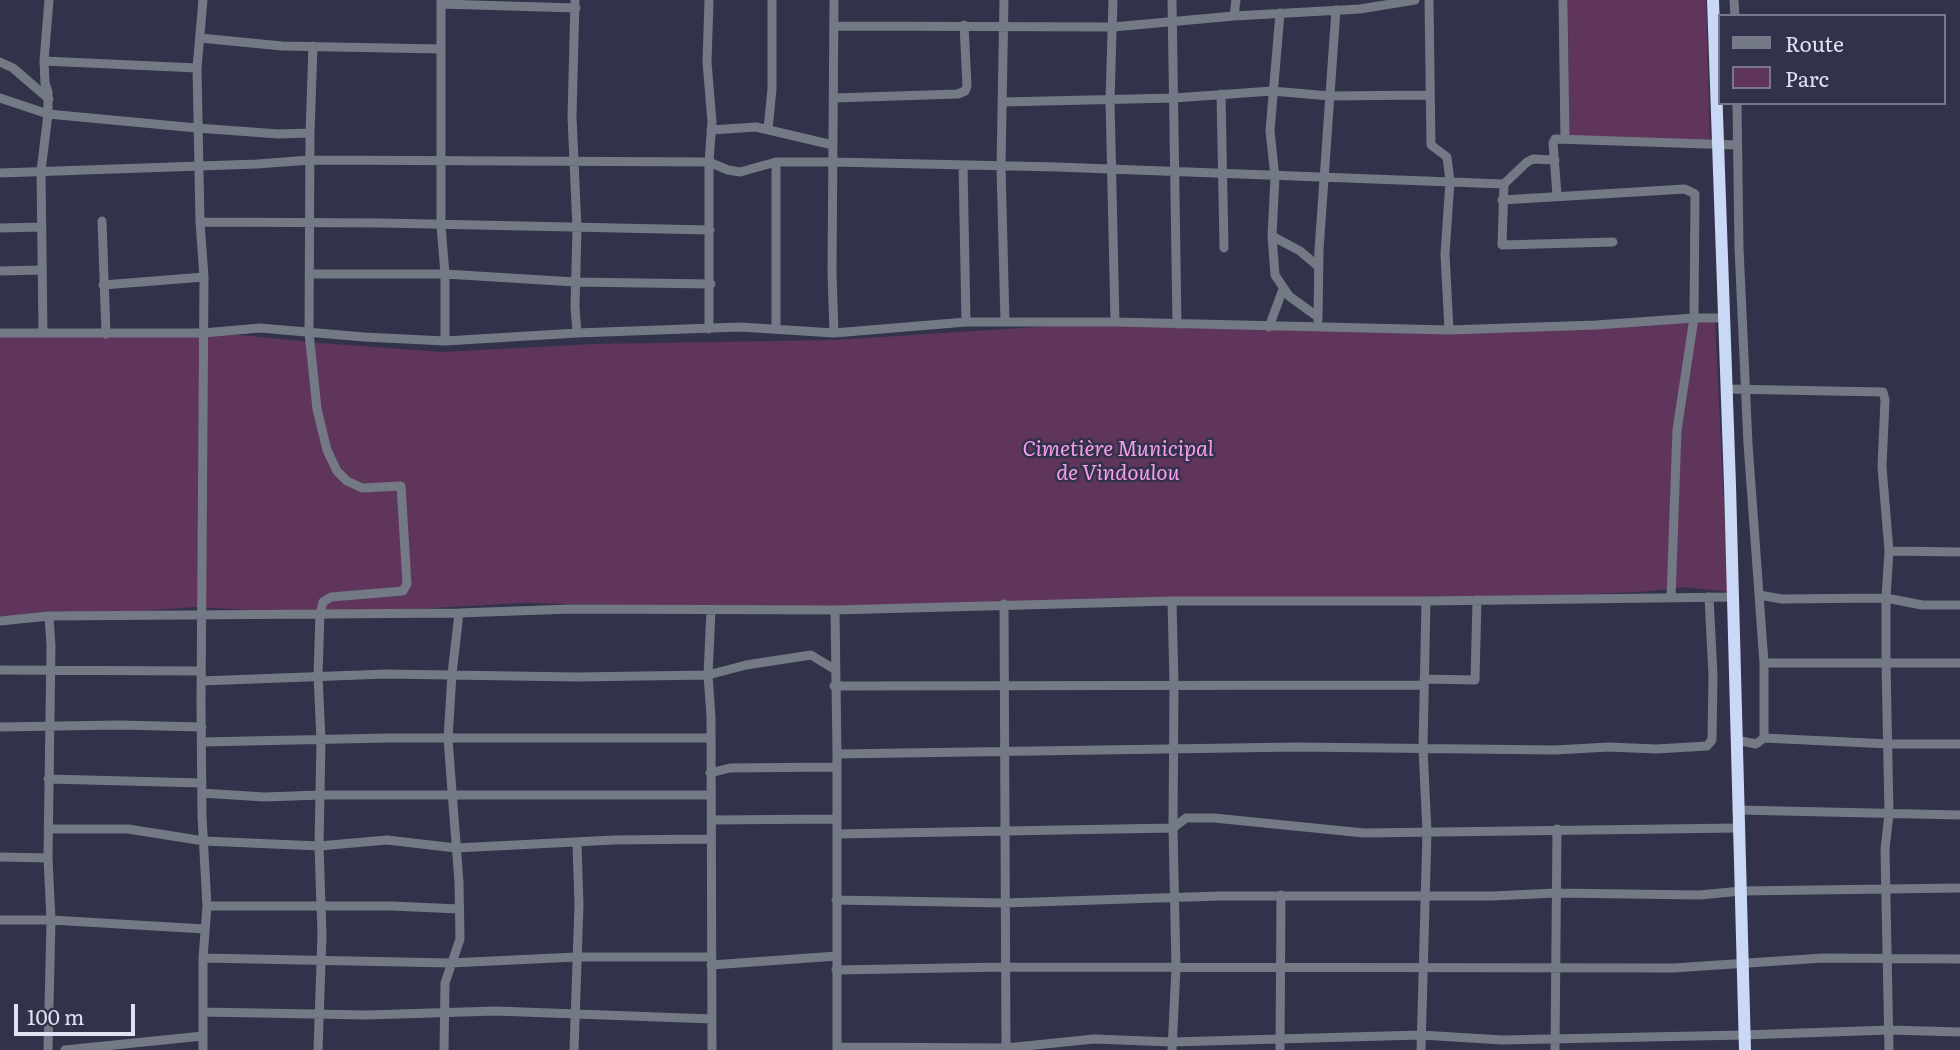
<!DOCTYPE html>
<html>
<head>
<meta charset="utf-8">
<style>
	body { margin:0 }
	#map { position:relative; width:1960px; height:1050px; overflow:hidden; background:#32324a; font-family:Literata,serif }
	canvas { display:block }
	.legend { position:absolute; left:1718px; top:14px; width:228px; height:91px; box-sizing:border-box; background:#32324a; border:2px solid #78788d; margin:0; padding:9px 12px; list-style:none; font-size:21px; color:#e1e1f1 }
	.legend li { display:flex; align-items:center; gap:14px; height:35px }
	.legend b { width:35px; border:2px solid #78788d }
	.scale { position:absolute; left:14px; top:1004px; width:121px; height:32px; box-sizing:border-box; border:4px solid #e1e1f1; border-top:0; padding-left:9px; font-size:21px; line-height:24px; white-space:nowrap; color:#e1e1f1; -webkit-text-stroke:5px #32324a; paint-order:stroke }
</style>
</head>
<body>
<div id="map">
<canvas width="1960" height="1050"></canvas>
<ul class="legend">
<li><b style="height:9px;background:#737a85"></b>Route</li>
<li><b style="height:19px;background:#60355c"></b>Parc</li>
</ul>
<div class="scale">100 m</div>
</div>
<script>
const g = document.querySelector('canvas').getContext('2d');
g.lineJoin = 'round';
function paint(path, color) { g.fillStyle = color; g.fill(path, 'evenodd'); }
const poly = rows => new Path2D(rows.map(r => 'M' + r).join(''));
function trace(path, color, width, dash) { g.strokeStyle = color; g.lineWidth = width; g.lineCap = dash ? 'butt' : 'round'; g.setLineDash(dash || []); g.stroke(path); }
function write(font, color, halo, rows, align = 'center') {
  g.font = font + ' Literata,serif'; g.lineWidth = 5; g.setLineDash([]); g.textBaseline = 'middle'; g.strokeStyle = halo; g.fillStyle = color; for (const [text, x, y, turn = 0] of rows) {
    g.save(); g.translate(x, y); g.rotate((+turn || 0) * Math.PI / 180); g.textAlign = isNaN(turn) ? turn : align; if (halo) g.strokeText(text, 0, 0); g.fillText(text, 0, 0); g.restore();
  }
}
paint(poly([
	[1568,0,1706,0,1710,140,1569,140],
	[1715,318,1728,592,1685,587,1640,592,1391,601,835,610,525,603,320,614,196,607,0,621,0,333,210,332,320,343,442,352,594,344,834,340,1115,322,1449,330]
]), '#60355c');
trace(poly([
	[203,0,197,68,200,222,204,277,201,703,202,816,207,906,203,958,203,1050],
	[441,0,441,226,445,274,445,341],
	[575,0,572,117,577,228,575,307,577,333],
	[709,0,707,62,712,122,709,162,709,329],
	[1004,0,1001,167,1005,322],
	[1113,0,1110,100,1115,322],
	[1172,0,1177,324],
	[1429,0,1431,145,1447,157,1450,181,1445,254,1449,330],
	[1563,0,1565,139],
	[1734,0,1735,16],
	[441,4,576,8],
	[1280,13,1270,131,1275,177,1272,236,1275,275,1289,296,1318,317],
	[1234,16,1236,0],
	[834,26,1113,27,1234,16,1360,9,1415,0],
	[200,38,282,46,441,49],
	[313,46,310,133,309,333,317,409,327,450,337,471,347,481,362,488,401,486,407,584,403,591,331,597,323,602,320,614,318,675,321,740,319,846,322,935,318,1050],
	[44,61,197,68],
	[0,62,13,68,49,99],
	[1221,94,1224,248],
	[0,98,48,114,197,128,279,134,310,133],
	[834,98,958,94,965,91,967,86,964,25],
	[1002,102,1174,98,1272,91,1330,96,1428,95],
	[1737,103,1739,248,1748,444,1764,663,1764,738],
	[768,129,772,89,772,0],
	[711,130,756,127,833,145],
	[963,165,966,322],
	[0,173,257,164,310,160,709,162,728,170,740,172,776,162,833,162,1057,167,1504,184,1527,162,1533,159,1555,160],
	[1504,184,1502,245,1613,242],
	[1557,195,1553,143,1555,139,1737,145],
	[1502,200,1685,189,1695,194,1694,318,1677,430,1671,598],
	[102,221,106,334],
	[200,222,384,223,710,230],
	[0,228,42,227],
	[1272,236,1300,251,1319,267],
	[0,271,41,270],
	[310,274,445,274,575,282,711,284],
	[103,285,204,277],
	[1318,320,1319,250,1336,10],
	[1269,327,1283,289],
	[776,328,776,162],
	[0,333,203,333,260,328,364,337,445,341,577,333,740,327,834,333,966,322,1115,322,1449,330,1596,325,1694,318,1725,318],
	[43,333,41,171,48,114,48,92,45,83,44,61,49,0],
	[834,333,832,273,834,0],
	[1726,389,1883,392,1885,400,1882,467,1889,551,1886,598,1886,663,1889,814,1885,849,1889,1050],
	[1889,551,1960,552],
	[1759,595,1782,599,1886,598,1922,605,1960,605],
	[1172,601,1174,684,1173,828,1176,968,1172,1050],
	[1004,604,1006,1050],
	[711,610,708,675,711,717,712,1050],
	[835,610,837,754,837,1050],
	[0,621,49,616,459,613,571,609,835,610,1172,601,1426,601,1733,597],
	[1764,663,1960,663],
	[0,670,201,671],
	[1424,679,1475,680,1477,600],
	[201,681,386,674,577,677,708,675,746,665,811,655,834,669],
	[834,686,1424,685],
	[0,727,119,725,202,727],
	[1736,740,1756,744,1764,738,1889,744,1960,744],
	[202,742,387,738,710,738],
	[837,754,1297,747,1555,750,1609,747,1656,749,1707,746,1712,740,1713,676,1709,597],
	[710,773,730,768,837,767],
	[48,779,202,783],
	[202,793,264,797,321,795,711,795],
	[1737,810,1960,815],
	[711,820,836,819],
	[48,829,128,829,204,841,319,846,387,840,456,848,614,840,711,839],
	[837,834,1173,828,1186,818,1214,818,1364,833,1738,828],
	[0,857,48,858],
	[836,900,1004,903,1220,896,1492,896,1556,893,1700,895,1741,891,1960,888],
	[207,906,392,906,459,909],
	[0,920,51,920,205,929],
	[203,958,450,963,576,957,711,957],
	[711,965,837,956],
	[836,970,1006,967,1673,968,1823,958,1960,959],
	[203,1012,367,1015,496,1011,712,1019],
	[837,1047,1006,1048,1094,1039,1172,1042,1421,1035,1502,1040,1744,1035,1889,1030,1960,1032],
	[48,1050,51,920,48,858,51,646,49,616],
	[65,1050,203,1036],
	[444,1050,445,983,460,939,459,882,448,739,452,674,459,613],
	[574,1050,579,905,577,843],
	[1280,1050,1281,895],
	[1421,1050,1427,832,1423,748,1426,601],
	[1555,1050,1557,829]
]), '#737a85', 9);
trace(poly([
	[1713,0,1730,485,1745,1050]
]), '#c9d9f5', 12);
write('italic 21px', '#f69eed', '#32324a', [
	["Cimetière Municipal",1118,450],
	["de Vindoulou",1118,474]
]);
</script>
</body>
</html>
